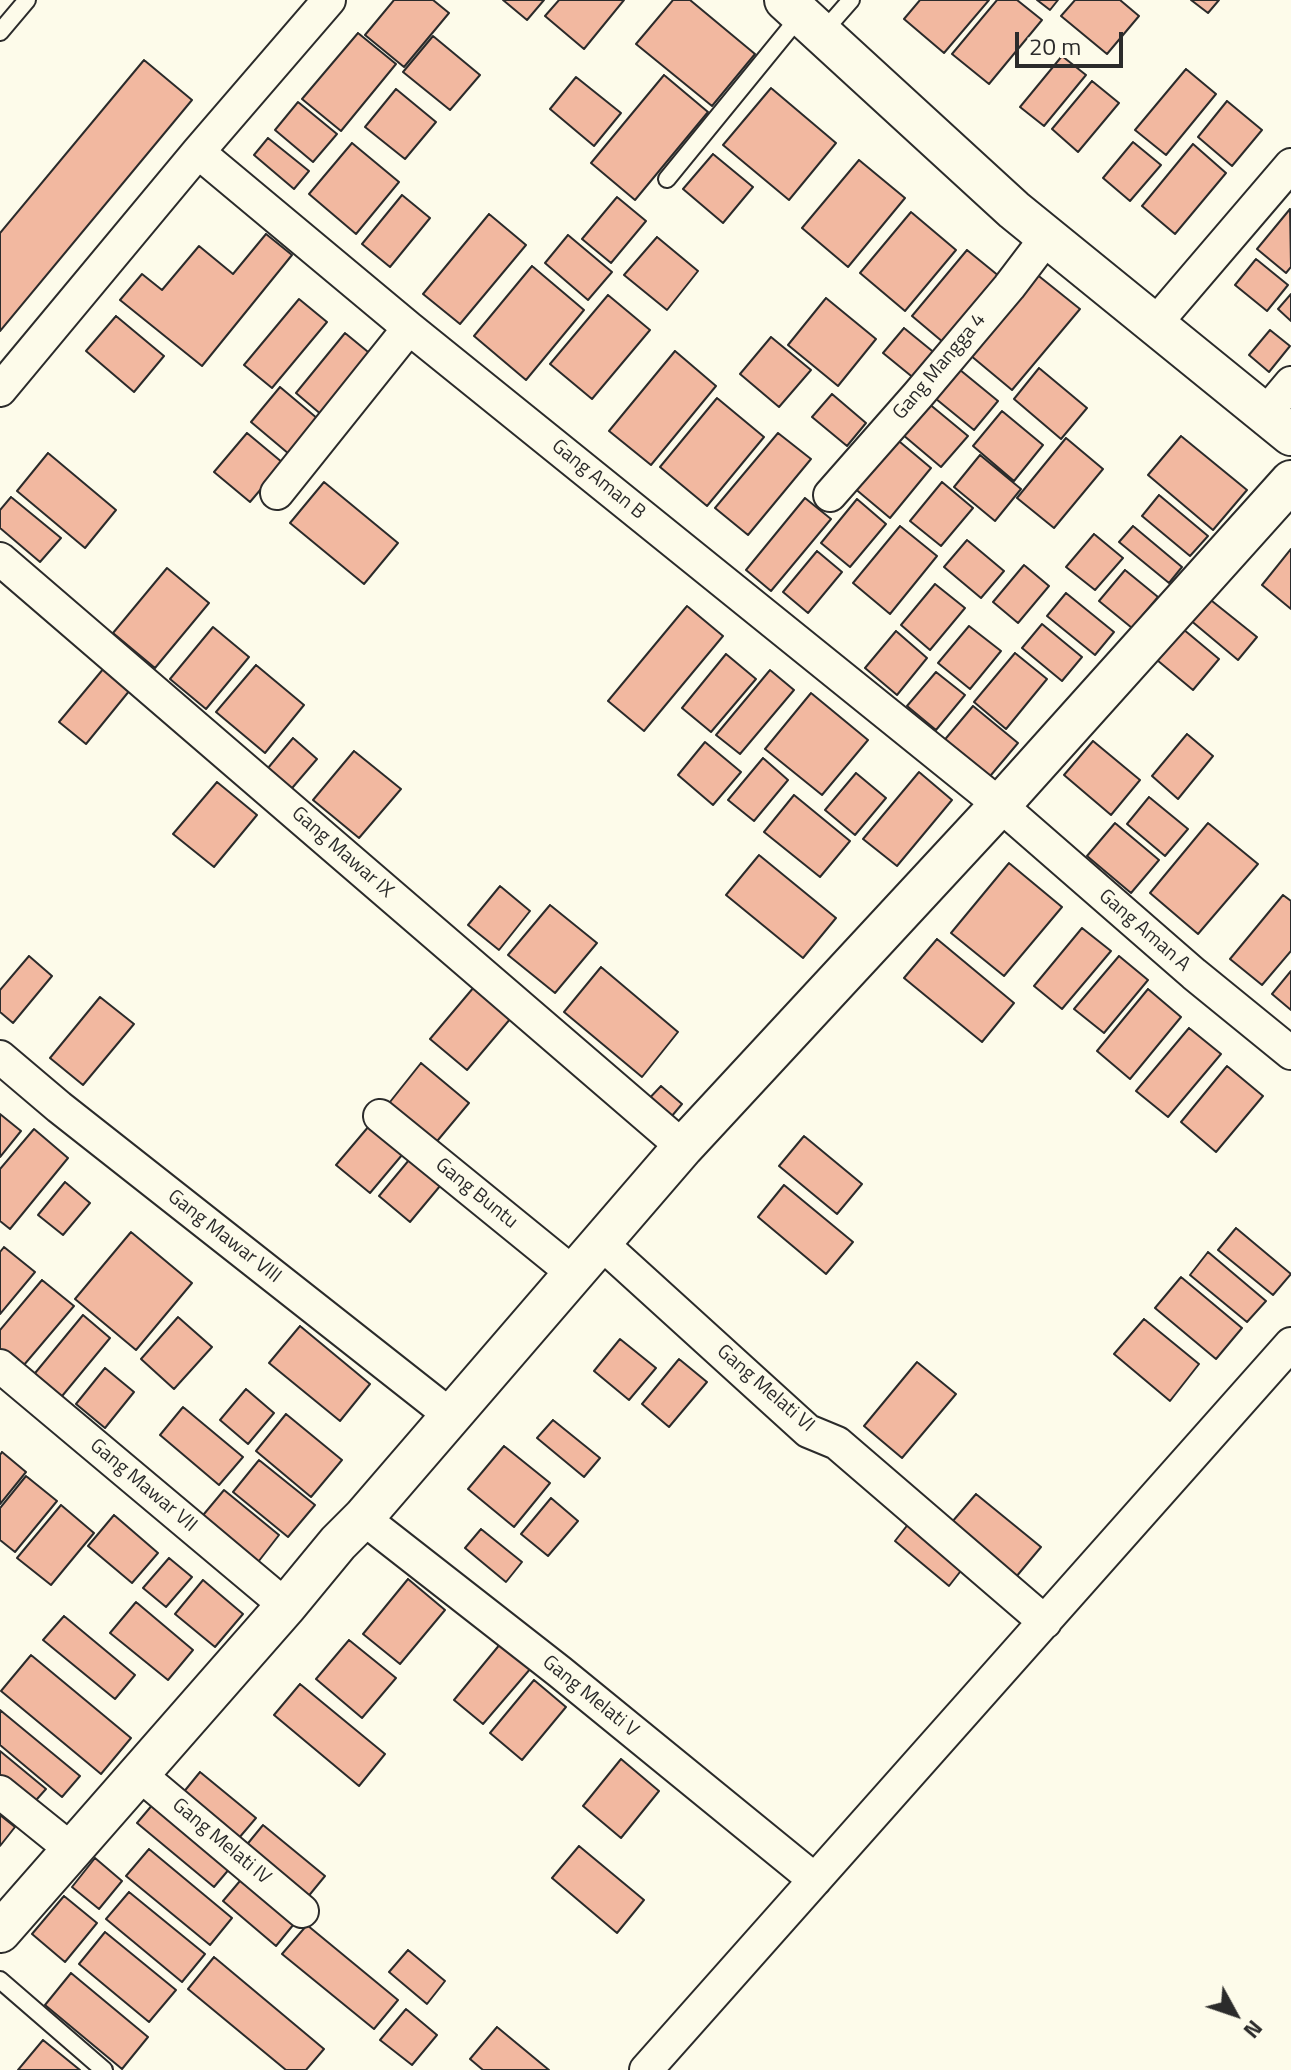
<!DOCTYPE html>
<html>
<head>
<meta charset="utf-8">
<style>
	body { margin:0 }
	#map { position:relative; width:1291px; height:2070px; overflow:hidden; background:#fdfbea; font-family:"Titillium Web",sans-serif }
	canvas { display:block }
	.north { position:absolute; left:1195px; top:1974px; width:80px; height:80px; -webkit-text-stroke:6px #fdfbea; paint-order:stroke; rotate:130deg; font-size:22px; font-weight:700; line-height:32px; text-align:center; color:#2b2b2b }
	.north::after { content:''; display:block; margin:auto; width:28px; height:36px; background:#2b2b2b; clip-path:polygon(50% 0,100% 100%,50% 72%,0 100%) }
	.scale { position:absolute; left:1015px; top:32px; width:108px; height:36px; box-sizing:border-box; border:4px solid #2b2b2b; border-top:0; padding-left:10px; font-size:24px; line-height:28px; white-space:nowrap; color:#2b2b2b; -webkit-text-stroke:6px #fdfbea; paint-order:stroke }
</style>
</head>
<body>
<div id="map">
<canvas width="1291" height="2070"></canvas>
<div class="north">N</div>
<div class="scale">20 m</div>
</div>
<script>
const g = document.querySelector('canvas').getContext('2d');
g.lineJoin = 'round';
function paint(path, color) { g.fillStyle = color; g.fill(path, 'evenodd'); }
const poly = rows => new Path2D(rows.map(r => 'M' + r).join(''));
function trace(path, color, width, dash) { g.strokeStyle = color; g.lineWidth = width; g.lineCap = dash ? 'butt' : 'round'; g.setLineDash(dash || []); g.stroke(path); }
function write(font, color, halo, rows, align = 'center') {
  g.font = font + ' "Titillium Web",sans-serif'; g.lineWidth = 6; g.setLineDash([]); g.textBaseline = 'middle'; g.strokeStyle = halo; g.fillStyle = color; for (const [text, x, y, turn = 0] of rows) {
    g.save(); g.translate(x, y); g.rotate((+turn || 0) * Math.PI / 180); g.textAlign = isNaN(turn) ? turn : align; if (halo) g.strokeText(text, 0, 0); g.fillText(text, 0, 0); g.restore();
  }
}
const building = poly([
	[394,0,433,0,449,13,404,67,365,35,394,0],
	[503,0,544,0,527,20,503,0],
	[559,0,624,0,584,49,545,16,559,0],
	[673,0,690,0,755,54,712,106,636,44,673,0],
	[920,0,989,0,944,53,904,19,920,0],
	[997,0,1017,0,1042,20,989,84,952,54,997,0],
	[1037,0,1058,0,1050,10,1037,0],
	[1075,0,1120,0,1139,16,1107,54,1061,16,1075,0],
	[1191,0,1219,0,1208,13,1191,0],
	[358,33,396,64,341,131,302,99,358,33],
	[433,36,480,75,450,110,403,72,433,36],
	[1062,56,1086,75,1044,126,1020,107,1062,56],
	[144,60,192,100,0,331,0,233,144,60],
	[1186,69,1216,94,1166,155,1135,130,1186,69],
	[664,75,708,112,635,200,591,163,664,75],
	[576,77,621,113,594,146,550,109,576,77],
	[1092,81,1119,103,1078,152,1052,129,1092,81],
	[771,88,836,143,789,200,723,145,771,88],
	[396,89,436,122,405,159,365,127,396,89],
	[1227,101,1262,130,1232,166,1198,137,1227,101],
	[298,102,337,134,313,162,275,130,298,102],
	[268,138,309,171,294,189,254,155,268,138],
	[1133,142,1161,165,1130,201,1103,178,1133,142],
	[352,143,399,182,356,234,309,194,352,143],
	[1193,144,1226,173,1175,234,1142,206,1193,144],
	[713,154,753,187,723,223,683,189,713,154],
	[859,160,905,198,848,267,802,228,859,160],
	[402,195,430,218,390,267,362,244,402,195],
	[617,197,646,221,611,263,582,239,617,197],
	[1290,209,1291,267,1286,273,1257,249,1290,209],
	[911,212,956,250,905,311,860,273,911,212],
	[489,214,526,245,460,324,423,294,489,214],
	[266,234,292,255,202,366,120,300,142,274,162,290,199,246,233,274,266,234],
	[568,235,612,272,588,300,545,263,568,235],
	[657,237,698,271,667,310,624,275,657,237],
	[967,250,1005,281,950,348,912,316,967,250],
	[1256,259,1288,285,1267,311,1235,285,1256,259],
	[532,266,584,310,526,380,474,336,532,266],
	[1030,269,1080,309,1012,390,964,350,1030,269],
	[1291,294,1291,321,1278,309,1291,294],
	[608,295,650,330,592,399,550,364,608,295],
	[826,298,876,339,838,386,788,345,826,298],
	[299,299,327,322,272,388,244,365,299,299],
	[116,316,164,356,134,392,86,351,116,316],
	[904,328,942,359,921,384,883,353,904,328],
	[1270,330,1290,346,1269,372,1249,355,1270,330],
	[345,333,373,356,323,416,296,393,345,333],
	[771,337,811,370,779,407,740,374,771,337],
	[675,351,716,386,651,465,609,431,675,351],
	[954,365,998,401,974,430,930,394,954,365],
	[1039,368,1087,408,1061,439,1014,399,1039,368],
	[280,387,318,419,289,454,251,422,280,387],
	[832,394,866,423,847,446,812,417,832,394],
	[717,398,764,437,707,506,660,467,717,398],
	[922,398,968,436,941,467,896,429,922,398],
	[1002,411,1043,445,1014,481,973,446,1002,411],
	[247,433,283,463,250,502,214,472,247,433],
	[778,433,811,459,748,535,715,508,778,433],
	[1181,436,1247,490,1213,530,1148,475,1181,436],
	[894,437,931,468,890,518,853,487,894,437],
	[1066,438,1103,469,1054,528,1017,498,1066,438],
	[48,453,116,510,85,548,17,491,48,453],
	[980,455,1021,489,995,521,954,487,980,455],
	[324,482,398,543,364,584,290,523,324,482],
	[942,482,973,508,941,546,910,521,942,482],
	[1159,495,1208,536,1190,556,1142,516,1159,495],
	[11,497,61,538,40,562,0,528,0,510,11,497],
	[805,498,831,519,771,591,746,570,805,498],
	[857,499,886,524,850,567,821,543,857,499],
	[900,526,937,556,890,614,853,583,900,526],
	[1133,526,1182,567,1169,583,1119,542,1133,526],
	[1094,534,1123,558,1095,590,1066,567,1094,534],
	[967,540,1004,571,981,598,944,567,967,540],
	[1291,549,1291,609,1262,585,1291,549],
	[817,551,842,572,808,613,783,592,817,551],
	[1024,565,1049,586,1018,623,993,602,1024,565],
	[167,568,209,603,155,668,113,633,167,568],
	[1125,570,1158,597,1132,628,1099,601,1125,570],
	[935,584,965,608,930,650,901,625,935,584],
	[1066,593,1114,632,1095,655,1047,616,1066,593],
	[1207,597,1257,637,1238,660,1189,619,1207,597],
	[687,606,723,636,644,731,608,701,687,606],
	[1042,624,1082,657,1062,681,1022,648,1042,624],
	[969,626,1001,651,970,689,938,663,969,626],
	[213,627,249,657,206,709,170,679,213,627],
	[1183,629,1219,659,1193,690,1157,660,1183,629],
	[896,631,927,658,897,695,865,668,896,631],
	[1015,653,1047,679,1006,729,974,702,1015,653],
	[726,654,756,679,711,732,682,708,726,654],
	[256,665,304,705,265,753,216,712,256,665],
	[104,668,130,690,86,744,59,722,104,668],
	[770,670,794,690,740,754,716,735,770,670],
	[936,672,965,695,936,730,907,706,936,672],
	[811,693,868,740,822,795,765,749,811,693],
	[973,706,1018,743,986,781,942,743,973,706],
	[1187,734,1213,756,1178,799,1152,776,1187,734],
	[293,738,317,759,287,794,263,774,293,738],
	[1093,741,1140,780,1111,815,1064,775,1093,741],
	[705,742,741,772,713,805,678,775,705,742],
	[354,751,401,789,359,838,313,800,354,751],
	[763,758,788,780,754,821,728,800,763,758],
	[919,772,952,800,897,866,863,839,919,772],
	[856,773,886,798,855,835,825,810,856,773],
	[217,782,257,815,214,867,173,834,217,782],
	[794,795,850,841,820,877,764,832,794,795],
	[1149,797,1188,829,1165,856,1127,824,1149,797],
	[1115,823,1159,860,1131,893,1087,856,1115,823],
	[1208,823,1258,864,1198,934,1150,893,1208,823],
	[759,855,836,918,803,958,726,895,759,855],
	[1009,863,1062,907,1004,976,951,933,1009,863],
	[500,886,530,911,499,950,468,925,500,886],
	[1283,895,1291,901,1291,951,1262,985,1230,959,1283,895],
	[550,905,597,943,555,993,508,955,550,905],
	[1082,928,1111,951,1062,1009,1034,986,1082,928],
	[937,939,1014,1003,982,1042,904,978,937,939],
	[29,956,52,976,13,1023,0,1012,0,990,29,956],
	[1119,956,1148,980,1104,1033,1074,1009,1119,956],
	[601,967,678,1032,642,1077,564,1012,601,967],
	[1291,971,1291,1010,1272,994,1291,971],
	[474,987,511,1018,467,1070,430,1039,474,987],
	[1148,989,1181,1017,1130,1079,1097,1051,1148,989],
	[100,997,134,1024,83,1085,50,1058,100,997],
	[1189,1028,1221,1054,1168,1117,1136,1091,1189,1028],
	[421,1063,469,1103,433,1146,386,1107,421,1063],
	[1227,1066,1263,1096,1216,1152,1181,1122,1227,1066],
	[661,1086,682,1104,666,1123,644,1104,661,1086],
	[0,1114,21,1131,0,1157,0,1114],
	[369,1126,402,1155,370,1193,336,1165,369,1126],
	[34,1129,68,1158,10,1229,0,1221,0,1169,34,1129],
	[804,1136,862,1184,837,1214,779,1166,804,1136],
	[409,1160,440,1186,410,1222,379,1196,409,1160],
	[65,1182,90,1203,63,1235,38,1215,65,1182],
	[784,1185,853,1242,826,1274,758,1217,784,1185],
	[1236,1228,1291,1274,1273,1295,1218,1250,1236,1228],
	[131,1232,192,1283,136,1350,75,1299,131,1232],
	[4,1247,35,1272,0,1314,0,1252,4,1247],
	[1208,1252,1266,1301,1247,1322,1190,1275,1208,1252],
	[1181,1277,1242,1328,1216,1359,1155,1308,1181,1277],
	[42,1280,74,1306,18,1372,0,1357,0,1330,42,1280],
	[83,1315,110,1338,58,1401,31,1378,83,1315],
	[178,1317,212,1347,174,1389,141,1359,178,1317],
	[1144,1319,1199,1364,1170,1401,1114,1354,1144,1319],
	[300,1326,370,1384,340,1421,269,1363,300,1326],
	[620,1339,656,1368,629,1400,594,1371,620,1339],
	[679,1359,707,1382,669,1427,642,1404,679,1359],
	[917,1362,956,1394,902,1458,864,1426,917,1362],
	[105,1368,134,1392,105,1428,76,1404,105,1368],
	[246,1389,274,1413,248,1444,220,1420,246,1389],
	[183,1407,243,1457,219,1485,160,1435,183,1407],
	[286,1414,342,1460,311,1497,256,1451,286,1414],
	[553,1420,600,1458,584,1477,537,1438,553,1420],
	[504,1446,550,1483,514,1527,468,1489,504,1446],
	[2,1452,26,1472,0,1504,0,1455,2,1452],
	[259,1460,315,1505,288,1537,233,1492,259,1460],
	[26,1476,57,1501,15,1552,0,1540,0,1508,26,1476],
	[224,1490,279,1535,255,1566,199,1520,224,1490],
	[976,1494,1041,1547,1011,1583,946,1529,976,1494],
	[551,1498,578,1521,548,1556,521,1534,551,1498],
	[61,1505,94,1533,51,1585,17,1558,61,1505],
	[114,1515,158,1553,132,1583,88,1546,114,1515],
	[913,1518,967,1563,949,1586,895,1541,913,1518],
	[481,1529,522,1562,506,1582,465,1548,481,1529],
	[169,1558,192,1577,166,1607,143,1588,169,1558],
	[408,1579,445,1610,400,1664,363,1634,408,1579],
	[203,1580,243,1614,215,1647,175,1614,203,1580],
	[136,1602,193,1650,168,1680,110,1633,136,1602],
	[64,1616,135,1675,115,1699,43,1640,64,1616],
	[349,1640,396,1678,362,1718,316,1679,349,1640],
	[501,1643,531,1668,483,1724,454,1700,501,1643],
	[31,1655,131,1738,101,1774,1,1691,31,1655],
	[534,1680,566,1707,522,1760,490,1733,534,1680],
	[300,1684,385,1754,359,1786,274,1715,300,1684],
	[0,1710,80,1776,62,1797,0,1745,0,1710],
	[0,1751,46,1789,29,1808,0,1784,0,1751],
	[621,1759,659,1791,621,1838,583,1806,621,1759],
	[200,1772,256,1818,233,1845,178,1799,200,1772],
	[159,1797,236,1861,214,1887,137,1823,159,1797],
	[0,1815,15,1827,0,1846,0,1815],
	[263,1825,325,1876,302,1904,240,1853,263,1825],
	[579,1846,644,1900,617,1933,552,1878,579,1846],
	[149,1849,232,1918,210,1945,126,1876,149,1849],
	[95,1858,122,1881,99,1909,72,1887,95,1858],
	[245,1875,298,1919,276,1946,223,1901,245,1875],
	[129,1892,205,1954,182,1982,106,1919,129,1892],
	[64,1896,97,1923,65,1962,32,1934,64,1896],
	[307,1925,398,2000,374,2029,282,1954,307,1925],
	[105,1932,176,1990,149,2022,79,1964,105,1932],
	[408,1950,445,1981,427,2004,389,1972,408,1950],
	[214,1957,324,2049,306,2070,286,2070,188,1989,214,1957],
	[71,1973,148,2037,122,2069,45,2005,71,1973],
	[406,2009,437,2035,412,2065,380,2040,406,2009],
	[497,2027,549,2070,483,2070,470,2059,497,2027],
	[43,2040,80,2070,18,2070,43,2040]
]);
paint(building, '#f2b8a0');
trace(building, '#2b2b2b', 2);
const service = poly([
	[0,32,27,0],
	[822,33,851,0],
	[667,179,800,16],
	[0,1980,104,2070]
]);
const minor = poly([
	[198,152,409,328,1000,805,1194,974,1291,1053],
	[1154,325,1291,165],
	[0,390,198,152,329,0],
	[1265,414,1291,383],
	[277,493,409,328],
	[830,495,918,395,1009,287,1047,237],
	[0,559,683,1147],
	[0,1057,59,1107,450,1415],
	[380,1116,573,1273],
	[600,1242,808,1431,837,1443,1045,1622],
	[0,1366,286,1606],
	[363,1518,560,1672,815,1880],
	[139,1774,302,1911],
	[0,1792,72,1850],
	[646,2070,1291,1344]
]);
const tertiary = poly([
	[785,0,1014,210,1291,435],
	[0,1932,286,1606,338,1543,363,1518,683,1147,1000,805,1291,481]
]);
trace(service, '#2b2b2b', 20);
trace(minor, '#2b2b2b', 36);
trace(tertiary, '#2b2b2b', 44);
trace(service, '#fdfbea', 16);
trace(minor, '#fdfbea', 32);
trace(tertiary, '#fdfbea', 40);
write('20px', '#2b2b2b', '#fdfbea', [
	["Gang Mangga 4",940,367,-50],
	["Gang Aman B",598,480,39],
	["Gang Mawar IX",342,853,41],
	["Gang Aman A",1144,931,41],
	["Gang Buntu",476,1194,39],
	["Gang Mawar VIII",224,1237,38],
	["Gang Melati VI",765,1389,41],
	["Gang Mawar VII",143,1486,40],
	["Gang Melati V",590,1697,39],
	["Gang Melati IV",221,1842,40]
]);
</script>
</body>
</html>
